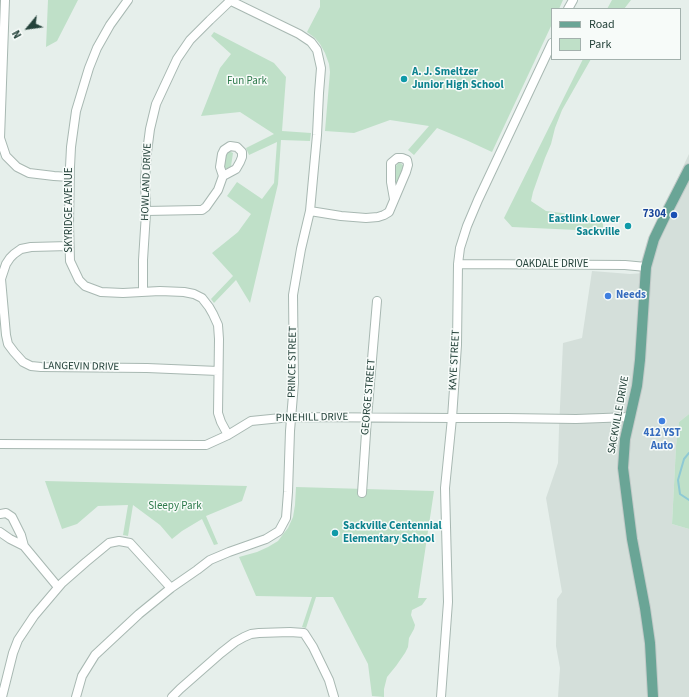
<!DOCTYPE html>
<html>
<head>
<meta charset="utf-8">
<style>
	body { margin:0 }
	#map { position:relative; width:689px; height:697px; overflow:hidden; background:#e6efeb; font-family:"Source Sans 3",sans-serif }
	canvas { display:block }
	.legend { position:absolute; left:551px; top:8px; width:130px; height:52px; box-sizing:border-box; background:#f7fbf9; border:1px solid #a3b1ad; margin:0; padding:5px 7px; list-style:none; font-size:12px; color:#24423a }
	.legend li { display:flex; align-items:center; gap:8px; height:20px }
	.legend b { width:20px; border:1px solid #a3b1ad }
	.north { position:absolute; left:8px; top:8px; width:40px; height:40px; -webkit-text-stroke:3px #f7fbf9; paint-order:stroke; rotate:241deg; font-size:11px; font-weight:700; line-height:16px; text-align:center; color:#24423a }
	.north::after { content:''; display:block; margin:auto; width:14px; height:18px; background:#24423a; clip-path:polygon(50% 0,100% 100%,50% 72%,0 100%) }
</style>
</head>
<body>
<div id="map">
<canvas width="689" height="697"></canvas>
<ul class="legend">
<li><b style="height:5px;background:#6aa596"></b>Road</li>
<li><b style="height:11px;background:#bfe0c8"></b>Park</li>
</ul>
<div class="north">N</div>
</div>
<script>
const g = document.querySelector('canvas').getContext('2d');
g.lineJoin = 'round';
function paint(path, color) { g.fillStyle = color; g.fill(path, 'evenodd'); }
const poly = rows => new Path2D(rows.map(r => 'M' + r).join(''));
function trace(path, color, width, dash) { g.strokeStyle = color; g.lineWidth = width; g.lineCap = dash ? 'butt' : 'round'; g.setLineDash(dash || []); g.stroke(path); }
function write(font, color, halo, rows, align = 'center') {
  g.font = font + ' "Source Sans 3",sans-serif'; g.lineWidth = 3; g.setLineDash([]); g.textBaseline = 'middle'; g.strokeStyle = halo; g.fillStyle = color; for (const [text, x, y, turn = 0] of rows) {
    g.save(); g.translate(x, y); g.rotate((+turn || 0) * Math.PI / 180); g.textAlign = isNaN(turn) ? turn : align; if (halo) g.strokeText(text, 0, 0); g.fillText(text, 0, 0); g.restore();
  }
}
paint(poly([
	[689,154,689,414,679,422,676,446,672,524,689,529,689,697,558,697,560,668,556,646,557,599,562,592,546,498,558,463,559,428,563,343,582,338,592,271,630,274,644,273,657,222]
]), '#d4dfda');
paint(poly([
	[48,0,78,0,57,41,46,47],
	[320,0,563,0,559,9,552,9,552,24,492,152,466,140,437,128,414,155,408,150,429,126,390,120,354,133,325,131,330,72,329,64,325,53,320,44,315,38,307,32,320,7],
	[612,0,631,0,624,9,607,9],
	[214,32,274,63,286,77,282,131,311,133,310,141,281,140,278,184,250,303,236,280,214,303,211,299,233,276,212,253,238,232,251,214,227,196,237,182,262,199,274,183,277,142,249,155,246,148,274,134,240,112,201,116,220,68,231,54,211,36],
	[583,59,591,59,562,110,555,128,551,144,545,158,533,192,531,201,546,211,603,218,603,229,577,230,512,227,504,218],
	[229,151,233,153,231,166,228,168,223,169,224,157],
	[399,162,405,167,399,182,393,186,394,174,396,166],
	[689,414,689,529,672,524,676,446,679,422],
	[45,481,247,486,242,501,206,516,218,544,214,545,202,519,182,531,172,539,160,525,133,505,128,536,123,535,128,505,98,506,77,524,62,529],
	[296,487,434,491,418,598,427,598,422,605,412,610,411,615,415,625,414,629,409,638,408,647,405,653,396,666,387,677,384,689,384,697,372,696,368,664,333,597,316,597,306,628,302,627,312,597,256,596,239,557,257,552,268,547,278,541,284,533,288,528,293,517,295,505]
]), '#bfe0c8');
trace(poly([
	[689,453,684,459,678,480,680,494,689,500]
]), '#8ec9d4', 2);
const minor = poly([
	[5,0,0,138,6,156,17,167,29,173,54,176,70,177],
	[128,0,110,25,97,48,89,68,76,111,71,147,70,167,69,224,70,261,79,280,85,286,101,292,123,293,160,291,184,292,194,294,202,298,209,307,213,314,218,325,219,339,218,413,221,422,228,435],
	[568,9,573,0],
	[146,211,198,210,202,210,206,207,218,190,223,176,236,169,240,162,242,157,242,152,237,147,230,146,224,150,222,154,220,167,223,176],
	[310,211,341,216,366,218,378,217,384,215,389,212,406,172,408,165,407,160,402,158,397,158,391,163,391,182,394,199],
	[69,246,31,247,21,249,14,254,10,258,6,264,1,279,6,335,8,344,14,352,23,362,31,366,41,367,147,368,218,371],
	[458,264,625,265,646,267],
	[143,292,143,260,146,213,145,180,147,152,150,129,156,104,177,59,190,40,210,20,230,1],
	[0,444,198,445,206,445,228,435,251,421,291,417,452,418,507,418,576,419,630,417],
	[362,493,367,418,377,301],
	[0,514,6,513,12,517,21,535,24,546,58,587],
	[0,532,10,539,24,546],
	[2,697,13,653,18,640,34,616,62,583,86,562,109,543,119,541,130,543,171,588],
	[76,697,82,676,95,655,139,614,171,588,197,570,210,560,229,552,266,539,279,531,286,518,288,492,290,431,294,383,293,295,301,249,310,211,317,135,319,93,321,68,317,50,311,42,299,34,229,0],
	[172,697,180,689,221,653,235,642,244,637,251,634,259,633,290,632,304,633,313,647,329,680,334,697],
	[441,697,448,602,445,488,452,418,457,345,458,264,460,248,467,226,478,200,552,43]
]);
const major = poly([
	[653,697,650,643,645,608,632,539,623,468,625,439,637,386,640,360,646,267,654,239,667,212,689,169]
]);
trace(minor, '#a8b8b2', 10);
trace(major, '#c2cac8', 12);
trace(minor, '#fff', 8);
trace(major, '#6aa596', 10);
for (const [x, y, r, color] of [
	[404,79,4,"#0f9aa8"],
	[674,215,4,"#1a4fb4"],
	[628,226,4,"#0f9aa8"],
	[608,296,4,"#3f7fe0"],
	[662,421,4,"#3f7fe0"],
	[335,533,4,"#0f9aa8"]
]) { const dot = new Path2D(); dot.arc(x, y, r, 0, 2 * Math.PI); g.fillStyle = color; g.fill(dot); trace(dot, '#f7fbf9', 1.5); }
write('bold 11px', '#0d838f', '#f7fbf9', [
	["A. J. Smeltzer",412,73],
	["Junior High School",412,86],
	["Eastlink Lower",620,220,"right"],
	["Sackville",620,233,"right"],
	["Sackville Centennial",343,527],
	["Elementary School",343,540]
], 'left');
write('11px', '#2d7a4b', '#f7fbf9', [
	["Fun Park",247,82],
	["Sleepy Park",175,507]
]);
write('11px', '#24423a', '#f7fbf9', [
	["HOWLAND DRIVE",147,182,-88],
	["SKYRIDGE AVENUE",70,210,-90],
	["OAKDALE DRIVE",552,265],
	["KAYE STREET",455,360,-87],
	["PRINCE STREET",293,362,-89],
	["LANGEVIN DRIVE",81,367,1],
	["GEORGE STREET",369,397,-85],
	["SACKVILLE DRIVE",619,415,-80],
	["PINEHILL DRIVE",312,418,-1]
]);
write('bold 11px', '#164399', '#f7fbf9', [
	["7304",666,215]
], 'right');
write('bold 11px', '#366cbe', '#f7fbf9', [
	["Needs",616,296],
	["412 YST",662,434,"center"],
	["Auto",662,447,"center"]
], 'left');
</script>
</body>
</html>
